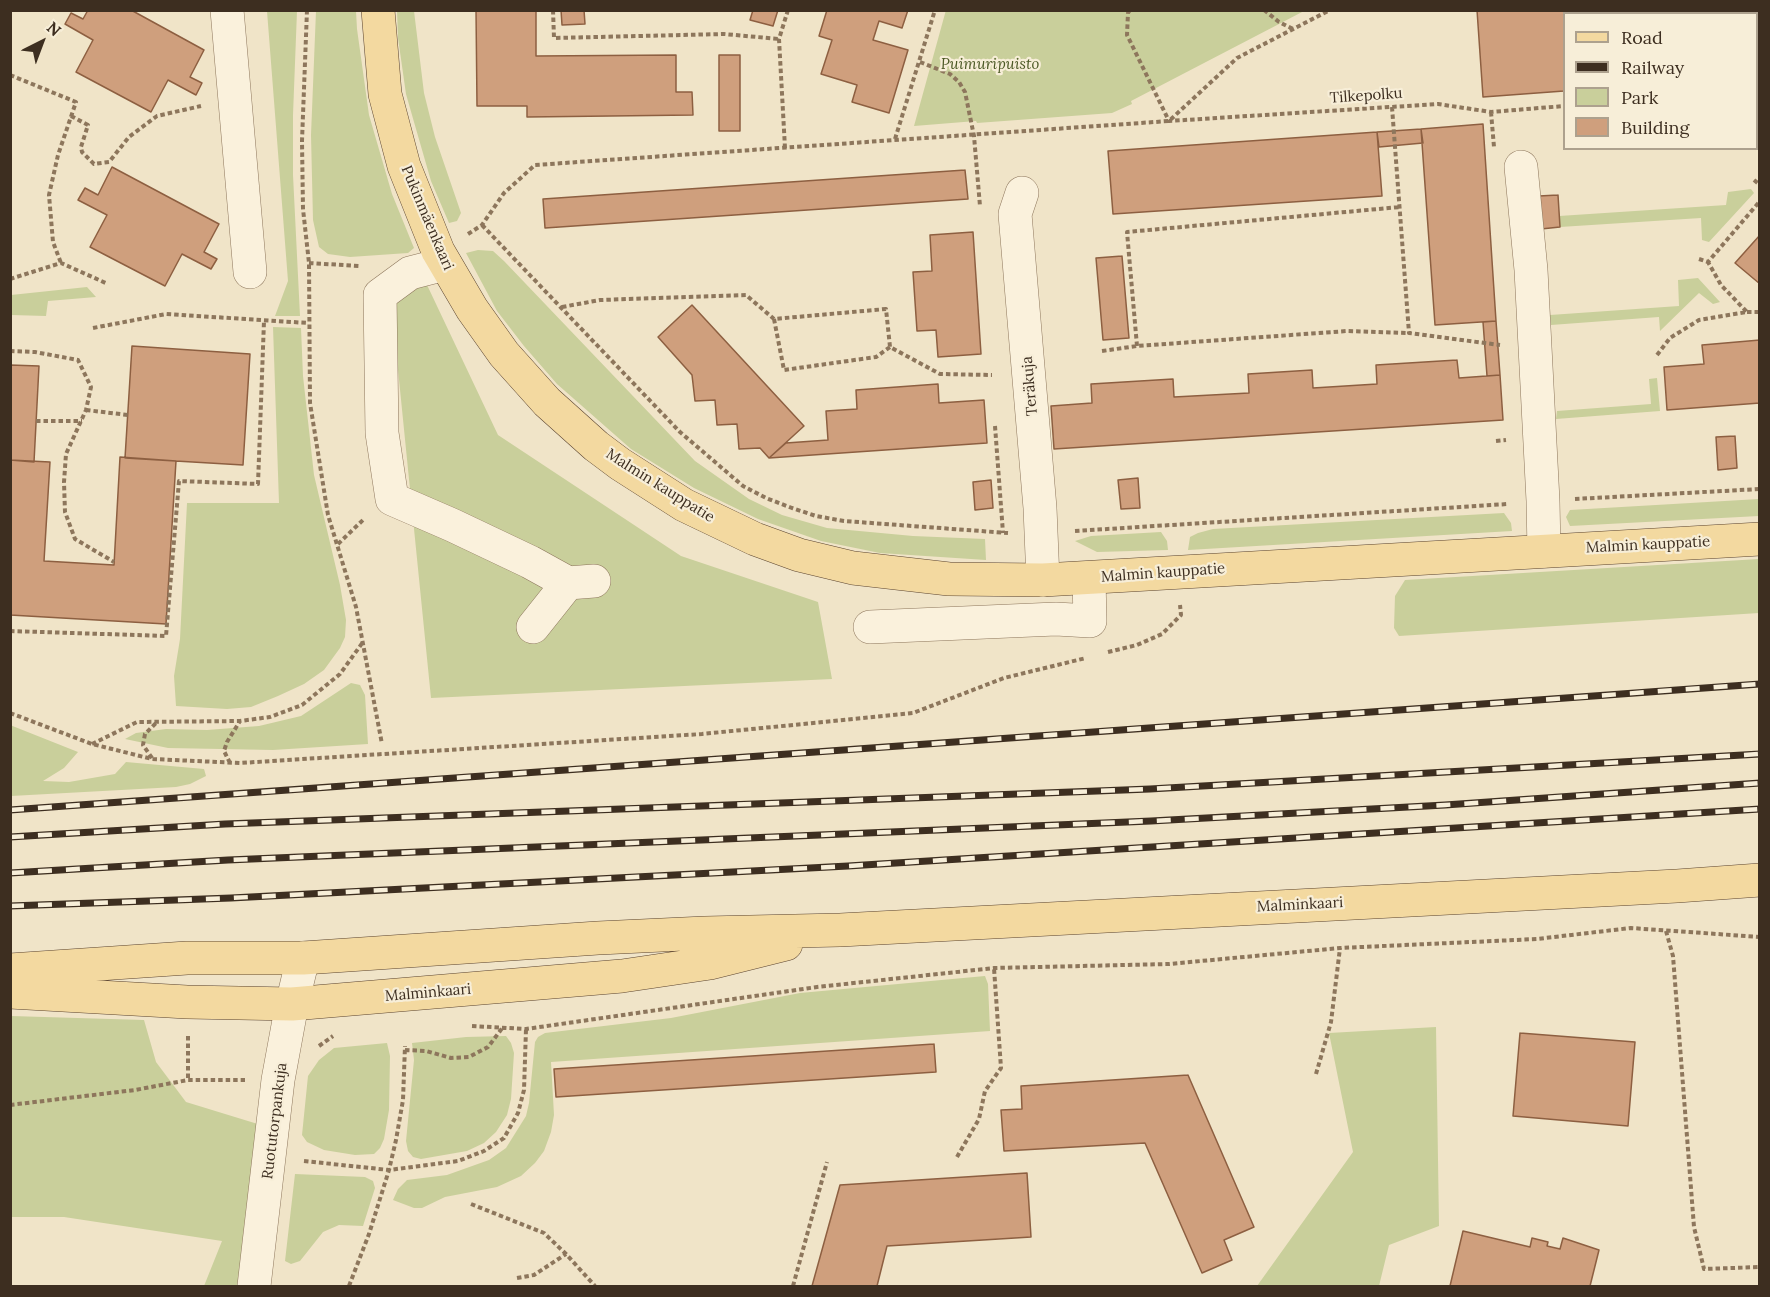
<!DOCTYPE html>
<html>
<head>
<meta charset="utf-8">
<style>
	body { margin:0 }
	#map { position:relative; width:1770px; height:1297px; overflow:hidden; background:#f0e4c8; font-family:Lora,serif }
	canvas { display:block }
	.frame { position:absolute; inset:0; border:12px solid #3d2e20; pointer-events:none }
	.legend { position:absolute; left:1563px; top:12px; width:195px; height:138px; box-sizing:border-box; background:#f7eed8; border:2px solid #ada18e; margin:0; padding:8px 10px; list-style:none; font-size:18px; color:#3d2e20 }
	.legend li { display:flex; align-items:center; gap:12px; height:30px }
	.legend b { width:30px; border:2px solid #ada18e }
	.north { position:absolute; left:12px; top:12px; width:60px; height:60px; -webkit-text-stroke:4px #f7eed8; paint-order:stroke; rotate:42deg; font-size:16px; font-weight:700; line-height:24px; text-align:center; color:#3d2e20 }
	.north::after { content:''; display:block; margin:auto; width:21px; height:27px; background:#3d2e20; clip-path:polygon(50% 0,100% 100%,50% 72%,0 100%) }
</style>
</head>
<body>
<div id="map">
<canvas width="1770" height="1297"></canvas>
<div class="frame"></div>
<ul class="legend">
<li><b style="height:8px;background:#f3d9a0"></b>Road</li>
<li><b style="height:8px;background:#3d2e20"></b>Railway</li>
<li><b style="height:16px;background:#c9cf9b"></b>Park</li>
<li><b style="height:16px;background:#cf9f7d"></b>Building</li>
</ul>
<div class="north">N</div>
</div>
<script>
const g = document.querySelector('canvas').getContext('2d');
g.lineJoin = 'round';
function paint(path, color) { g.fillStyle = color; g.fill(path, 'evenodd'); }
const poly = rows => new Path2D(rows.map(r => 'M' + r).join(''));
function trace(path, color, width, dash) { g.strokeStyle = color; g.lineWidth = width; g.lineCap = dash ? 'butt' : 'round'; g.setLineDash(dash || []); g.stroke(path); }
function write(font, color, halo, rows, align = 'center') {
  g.font = font + ' Lora,serif'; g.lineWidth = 4.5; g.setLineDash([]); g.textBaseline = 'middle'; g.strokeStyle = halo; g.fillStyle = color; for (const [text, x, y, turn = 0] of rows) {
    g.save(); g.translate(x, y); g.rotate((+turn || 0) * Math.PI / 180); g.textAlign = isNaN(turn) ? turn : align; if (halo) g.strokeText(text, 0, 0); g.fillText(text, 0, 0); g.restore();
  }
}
paint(poly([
	[946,10,1304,10,1304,11,1131,101,1132,104,1112,113,977,123,976,121,914,126],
	[267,11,297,11,293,115,293,175,300,316,275,316,288,281],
	[316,11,356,11,357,29,369,115,392,194,414,248,408,253,350,257,328,254,319,247,313,220,311,135],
	[397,11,414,11,424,93,435,137,461,213,457,221,449,223,431,181,414,122,406,94,398,38],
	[1751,189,1754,193,1709,242,1702,240,1701,218,1560,227,1559,216,1726,205,1728,192],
	[478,250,493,251,504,261,695,461,749,499,782,515,827,528,913,536,985,539,986,560,880,553,821,541,758,519,694,488,631,449,557,384,524,346,497,311,466,253],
	[419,268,498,435,681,556,818,602,832,679,431,698,390,290],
	[1698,278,1720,302,1713,304,1699,293,1660,331,1659,317,1551,325,1550,315,1679,306,1678,280],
	[87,287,96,297,48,301,46,316,11,315,11,295],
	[273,327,301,328,303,376,314,475,340,585,346,620,345,637,340,648,324,670,304,684,278,696,251,707,227,709,176,706,174,676,180,639,187,503,279,503],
	[1657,378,1660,411,1556,419,1557,411,1651,404,1649,379],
	[1759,499,1759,516,1570,526,1566,517,1570,510],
	[1504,513,1511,523,1512,531,1188,550,1190,537,1198,533,1213,529],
	[1161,532,1167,541,1168,550,1097,552,1075,541,1091,536],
	[1759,559,1759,613,1399,636,1394,628,1395,596,1405,580],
	[351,683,360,685,365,695,368,744,273,750,168,748,125,739,136,733,166,729,207,730,259,726,301,716],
	[10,725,78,752,64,768,43,781,69,782,115,774,126,762,204,769,206,776,190,784,176,787,11,796],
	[985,976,988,984,990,1031,551,1062,554,1115,551,1132,544,1151,535,1163,521,1176,497,1187,445,1197,422,1208,414,1208,393,1200,398,1189,407,1180,447,1175,489,1160,506,1148,526,1116,529,1103,535,1042,538,1037,545,1033,671,1018,800,993],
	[11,1016,144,1020,156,1062,186,1102,261,1125,239,1286,204,1286,222,1241,64,1217,11,1217],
	[1436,1027,1439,1226,1389,1245,1379,1286,1257,1286,1353,1152,1329,1033],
	[506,1036,511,1043,514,1053,511,1099,507,1115,496,1132,484,1143,467,1151,421,1159,413,1157,408,1151,406,1141,414,1060,412,1043,466,1037],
	[387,1043,390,1056,389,1110,384,1139,380,1148,374,1154,355,1155,324,1150,307,1142,302,1135,308,1076,319,1060,334,1048],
	[295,1174,365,1177,373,1181,375,1188,363,1226,339,1225,323,1232,300,1261,291,1264,285,1261]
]), '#c9cf9b');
const building = poly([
	[88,10,131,10,204,50,190,77,202,83,196,95,168,80,151,112,76,72,93,40,65,24,71,13,83,19,88,10],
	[476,10,536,10,536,56,676,55,676,92,692,92,693,115,527,117,527,106,477,106,476,10],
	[561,10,584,10,585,24,562,25,561,10],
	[753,10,778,10,773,26,750,20,753,10],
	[827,10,908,10,902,28,879,21,873,40,908,50,889,113,852,102,857,85,821,74,832,40,819,36,827,10],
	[1477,10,1649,10,1649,14,1564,14,1564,91,1483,97,1477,10],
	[1756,50,1760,51,1760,97,1756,96,1756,50],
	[719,55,740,55,740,131,719,131,719,55],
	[1483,124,1496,321,1435,325,1421,129,1483,124],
	[1421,129,1423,143,1379,147,1377,132,1421,129],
	[1377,132,1382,196,1113,214,1108,151,1377,132],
	[112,167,219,224,204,252,217,259,211,269,182,254,165,286,90,247,107,215,78,200,85,188,98,195,112,167],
	[965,170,968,199,545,228,543,199,965,170],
	[1558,195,1560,227,1541,229,1539,196,1558,195],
	[973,232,981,354,938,357,936,330,917,331,913,272,932,271,930,235,973,232],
	[1760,235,1760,284,1735,263,1760,235],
	[1122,256,1129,338,1103,340,1096,258,1122,256],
	[692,305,804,426,769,458,760,448,739,449,737,424,717,425,715,400,695,401,692,375,658,337,692,305],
	[1496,321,1500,375,1487,376,1483,322,1496,321],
	[1760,340,1760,403,1667,410,1664,367,1704,364,1702,345,1760,340],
	[132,346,250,354,243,465,125,458,132,346],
	[1457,360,1459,378,1500,375,1503,420,1054,449,1051,406,1092,403,1091,384,1173,379,1174,397,1249,393,1248,374,1312,370,1313,388,1377,384,1376,365,1457,360],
	[10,365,39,366,34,462,10,460,10,365],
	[938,384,939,403,984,400,987,443,769,458,786,443,828,440,826,411,857,409,856,390,938,384],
	[1735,436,1737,468,1718,470,1716,437,1735,436],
	[120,457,176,461,166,624,10,615,10,460,50,462,44,561,114,565,120,457],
	[1138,478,1140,508,1121,509,1118,480,1138,478],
	[991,480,993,508,975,510,973,482,991,480],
	[1520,1033,1635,1042,1628,1126,1513,1116,1520,1033],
	[934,1044,936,1072,556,1097,554,1069,934,1044],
	[1188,1075,1254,1227,1224,1240,1232,1260,1202,1273,1145,1143,1004,1151,1001,1110,1022,1109,1021,1086,1188,1075],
	[1027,1173,1031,1237,887,1246,877,1286,812,1286,840,1185,1027,1173],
	[1463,1231,1530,1247,1532,1238,1548,1242,1547,1246,1560,1249,1563,1238,1599,1250,1590,1286,1450,1286,1463,1231]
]);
paint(building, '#cf9f7d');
trace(building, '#8d5f41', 1.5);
const minor = poly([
	[227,10,250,272],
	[1521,167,1531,270,1543,501,1544,551],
	[1022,193,1015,214,1040,508,1043,580],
	[445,264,410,273,380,295,382,433,392,499,452,525,530,562,568,583,594,581],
	[533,627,568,583],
	[870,627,1056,619,1090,621,1089,578],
	[254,1286,278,1080,292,1004,303,958]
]);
const major = poly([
	[378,10,385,94,404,166,438,251,472,309,504,354,547,402,596,446,620,464,684,505,755,539,799,555,853,568,949,579,1043,580,1760,539],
	[10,970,187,958,303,958,598,938,705,933,840,930,1677,886,1760,880],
	[10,992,187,1002,292,1004,622,976,710,963,786,944]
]);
trace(minor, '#8d765c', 34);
trace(major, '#5b4430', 34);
trace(poly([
	[307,10,302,141,303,209,309,263,310,403,328,515,356,607,382,744],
	[553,10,554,38,724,34,779,39],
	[1130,10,1128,13,1127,35,1169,121,1438,104,1491,112,1564,106],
	[1264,10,1279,22,1293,29],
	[920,62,950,74,959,82,965,92,974,136,980,206],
	[10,75,76,102,58,155,49,195,53,242,61,263],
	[1392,107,1409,333,1500,345],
	[1491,112,1494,147],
	[1756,113,1760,115],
	[71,116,88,125,81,147,82,152,94,164,109,162,129,137,157,116,201,106],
	[895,139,935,10],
	[785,148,779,39,788,10],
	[1754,180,1760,185],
	[482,225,680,432,743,486,766,498,792,508,816,516,844,521,1008,533],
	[468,234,482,225,504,193,535,165,1169,121,1237,58,1330,10],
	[1699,259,1708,262,1760,201],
	[309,263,359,266],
	[10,279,61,263,108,284],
	[562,307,600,300,746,295,774,319,886,309,890,347,940,374,992,375],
	[1747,312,1760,312],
	[774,319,784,370,876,357,890,347],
	[93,328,166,314,308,323],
	[1137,346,1127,232,1400,207],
	[10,351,35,352,78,360,91,387,86,410,66,454,64,482,65,512,75,539,114,562],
	[1102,351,1137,346,1347,331,1409,333],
	[1657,355,1670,338,1699,320,1747,312,1721,285,1708,262],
	[86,410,128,415],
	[36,421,82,421],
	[995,426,1003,533],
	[1496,441,1506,440],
	[1575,499,1760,489],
	[1075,531,1508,504],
	[338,544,364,519],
	[10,631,166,636,179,481,258,484,264,321],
	[1108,652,1137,645,1162,634,1181,615,1180,605],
	[10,713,92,744,152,759,240,763,702,734,913,713,1004,678,1086,658],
	[92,744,137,722,240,721,270,717,302,705,340,674,363,642],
	[152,758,143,745,145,734,157,722],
	[230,763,224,751,227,742,240,721],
	[1666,931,1673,956,1694,1227,1704,1269,1760,1267],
	[472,1026,526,1029,817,987,994,968,1169,964,1340,948,1537,939,1631,928,1760,937],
	[188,1036,188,1080],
	[319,1046,333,1036],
	[405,1050,426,1051,451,1058,469,1057,488,1047,503,1027],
	[1316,1074,1331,1022,1340,948],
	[10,1105,135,1090,188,1080,245,1080],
	[957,1157,979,1119,985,1091,1001,1068,994,968],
	[304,1161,389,1170,458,1161,484,1151,504,1138,518,1113,524,1090,526,1029],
	[471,1204,544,1233,566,1254,595,1286],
	[517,1278,534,1275,566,1254],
	[349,1286,369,1234,389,1170,396,1140,403,1100,405,1046],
	[793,1286,827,1162]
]), '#8d765c', 4, [4.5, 3]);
trace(minor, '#faf1dc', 33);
trace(major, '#f3d9a0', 33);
const rail = poly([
	[10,810,1760,684],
	[10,837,225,824,1150,789,1760,754],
	[10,873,228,860,1151,821,1445,805,1760,783],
	[10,906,231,898,848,866,1760,809]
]);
trace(rail, '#3d2e20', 7);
trace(rail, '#f7eed8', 4.5, [14]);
write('italic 15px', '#4d5a26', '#f7eed8', [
	["Puimuripuisto",990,65]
]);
write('15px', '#3d2e20', '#f7eed8', [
	["Tilkepolku",1366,96,-4],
	["Pukinmäenkaari",427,218,67],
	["Teräkuja",1030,386,-95],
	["Malmin kauppatie",660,486,32],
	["Malmin kauppatie",1648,545,-3],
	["Malmin kauppatie",1163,573,-4],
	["Malminkaari",1300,905,-3],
	["Malminkaari",428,993,-5],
	["Ruotutorpankuja",275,1121,-83]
]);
</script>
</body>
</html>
